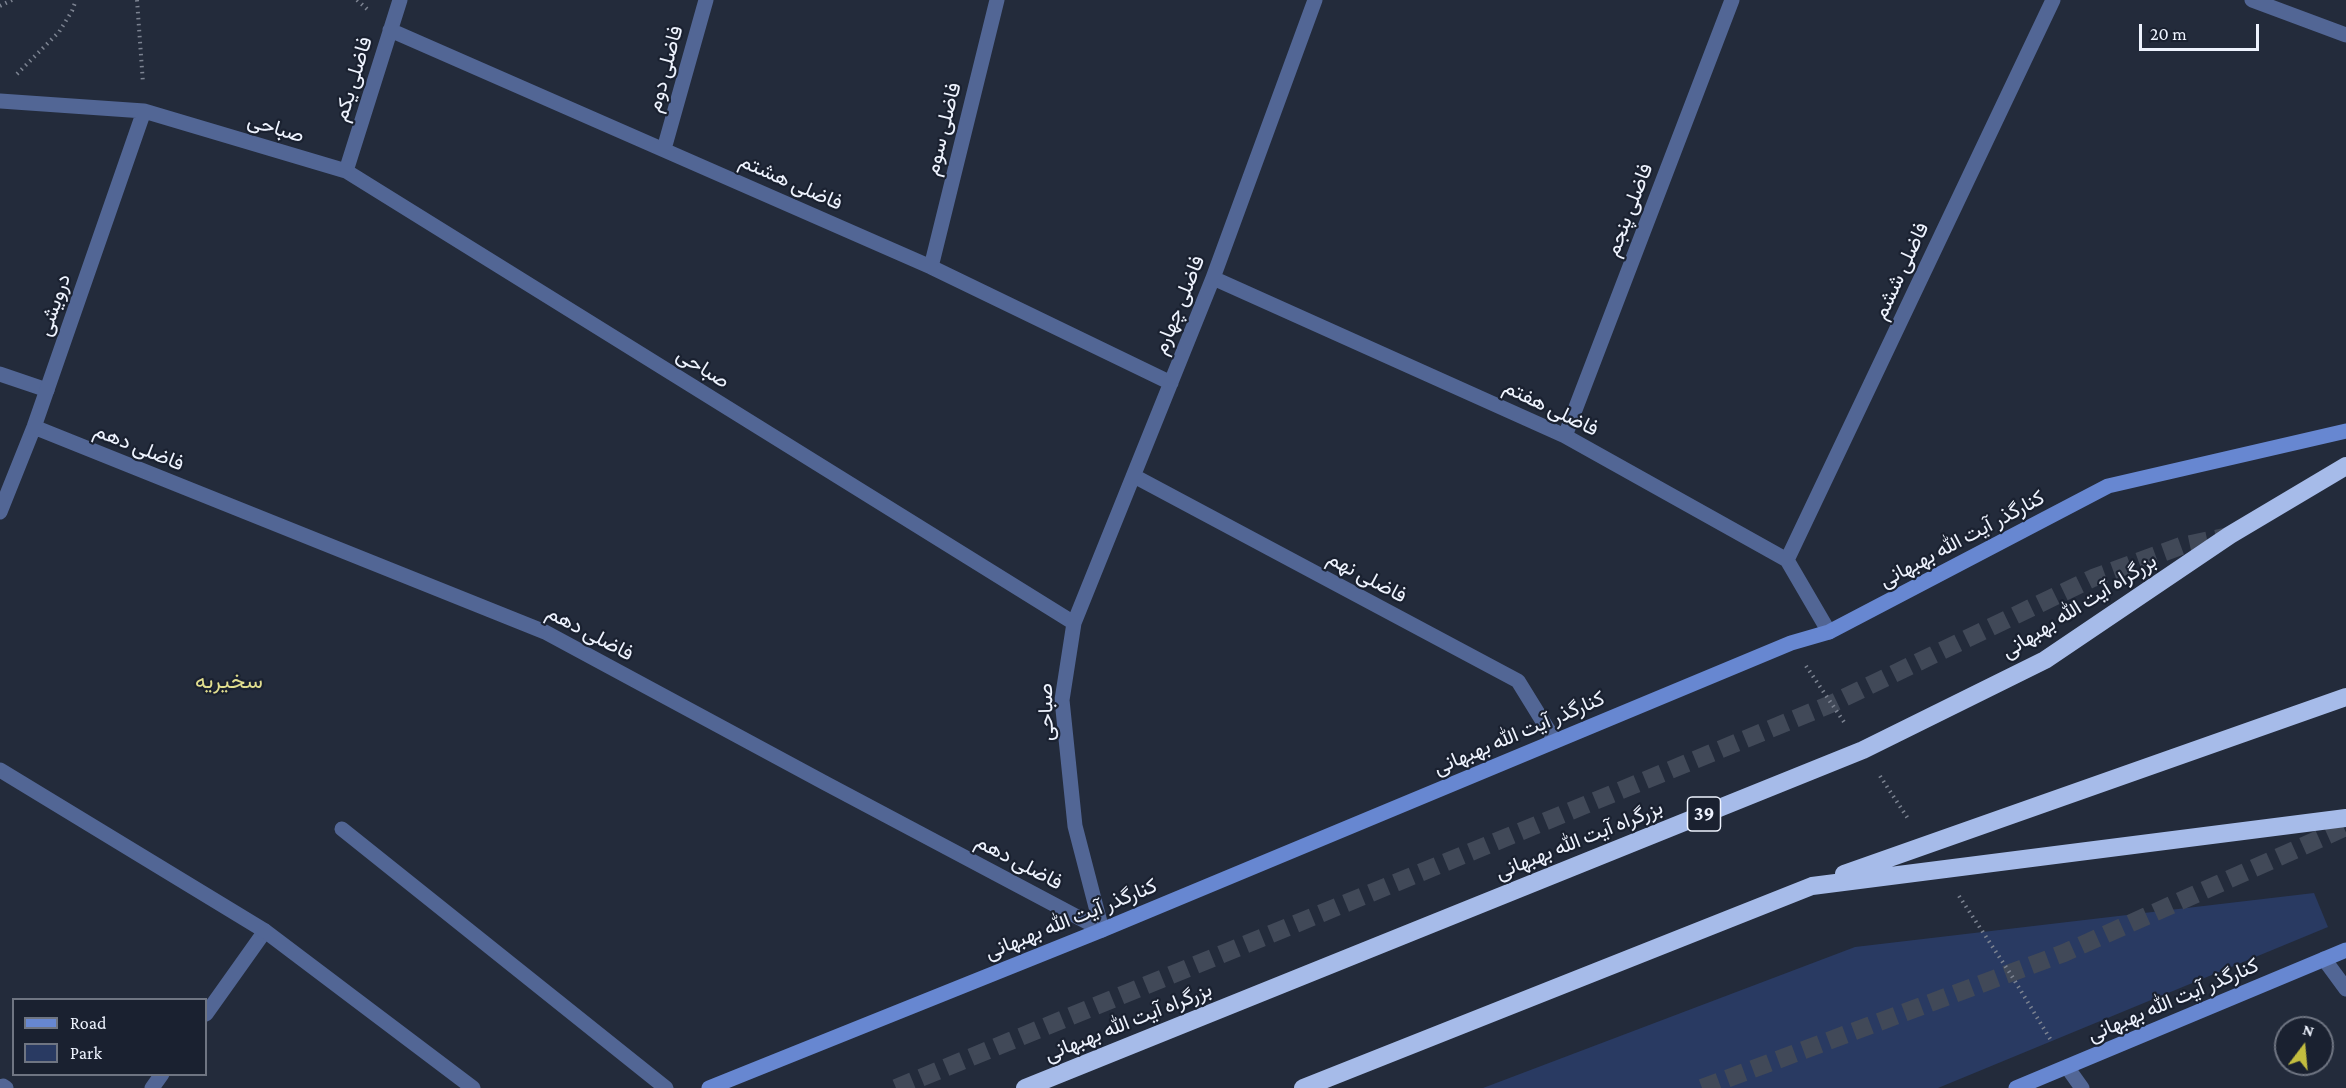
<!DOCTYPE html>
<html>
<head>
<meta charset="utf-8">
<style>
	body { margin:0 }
	#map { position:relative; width:2346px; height:1088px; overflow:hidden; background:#232b3b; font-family:"Crimson Pro",serif }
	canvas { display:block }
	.legend { position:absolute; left:12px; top:998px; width:195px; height:78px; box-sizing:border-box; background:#1a2130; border:2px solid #6f7582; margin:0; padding:8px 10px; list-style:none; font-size:18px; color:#eef3fe }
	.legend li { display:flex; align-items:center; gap:12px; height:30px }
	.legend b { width:30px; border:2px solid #6f7582 }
	.north { position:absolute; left:2274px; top:1016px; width:60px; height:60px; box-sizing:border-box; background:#1a2130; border:2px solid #6f7582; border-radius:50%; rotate:16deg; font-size:16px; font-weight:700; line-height:24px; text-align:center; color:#eef3fe }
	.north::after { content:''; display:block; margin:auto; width:21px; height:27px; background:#c3bd3f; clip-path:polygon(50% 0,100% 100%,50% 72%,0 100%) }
	.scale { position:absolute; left:2139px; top:24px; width:120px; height:27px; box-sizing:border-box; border:3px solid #eef3fe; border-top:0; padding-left:8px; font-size:18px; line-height:21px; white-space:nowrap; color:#eef3fe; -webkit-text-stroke:4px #1a2130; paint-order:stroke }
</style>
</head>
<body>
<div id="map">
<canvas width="2346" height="1088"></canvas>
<ul class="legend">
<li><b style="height:8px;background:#6787d1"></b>Road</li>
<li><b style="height:16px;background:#293a62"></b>Park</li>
</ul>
<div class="north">N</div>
<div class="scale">20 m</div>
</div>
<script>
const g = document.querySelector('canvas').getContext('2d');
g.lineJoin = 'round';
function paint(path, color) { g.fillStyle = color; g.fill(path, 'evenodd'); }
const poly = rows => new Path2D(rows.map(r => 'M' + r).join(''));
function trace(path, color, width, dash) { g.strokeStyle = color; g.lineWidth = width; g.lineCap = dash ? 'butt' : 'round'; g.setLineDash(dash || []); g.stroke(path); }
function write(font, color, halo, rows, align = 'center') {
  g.font = font + ' "Crimson Pro",Vazirmatn,serif'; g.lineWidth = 4.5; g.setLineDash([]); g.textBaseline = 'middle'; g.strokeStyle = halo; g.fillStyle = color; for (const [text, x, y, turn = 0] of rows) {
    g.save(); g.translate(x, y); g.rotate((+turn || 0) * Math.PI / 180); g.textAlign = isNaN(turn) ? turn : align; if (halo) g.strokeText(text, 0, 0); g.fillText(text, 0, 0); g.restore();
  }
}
paint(poly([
	[2314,893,2328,927,1938,1088,1483,1088,1855,947]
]), '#293a62');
trace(poly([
	[896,1088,1831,704,2093,578,2181,546,2229,536],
	[1702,1088,2064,953,2346,827]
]), '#414958', 18, [18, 9]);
trace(poly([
	[137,0,143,83],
	[357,0,368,10],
	[0,6,12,0],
	[17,74,59,32,72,11,76,0],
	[1806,666,1846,725],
	[1880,776,1909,820],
	[1959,896,2010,973,2052,1042]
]), '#7c8391', 4, [1.5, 4.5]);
trace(poly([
	[0,374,47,390],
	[206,1014,265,931],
	[152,1088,162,1074]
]), '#526695', 15);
trace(poly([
	[2252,0,2346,35],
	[390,30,931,267,1171,383],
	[0,101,144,111,346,171,1074,623,1062,700,1075,826,1102,930],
	[664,149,706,0],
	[346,171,400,0],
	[931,267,997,0],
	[1213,278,1565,436,1787,560,1829,632],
	[34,427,545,632,825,783,1102,930],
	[1565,436,1732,0],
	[1134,476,1518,681,1555,741],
	[0,512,34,427,144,111],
	[1787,560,2053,0],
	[1074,623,1213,278,1315,0],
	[0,770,265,931,473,1088],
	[342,829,666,1088],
	[2324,959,2346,989],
	[2067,1067,2082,1088],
	[3,1086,6,1088]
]), '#526695', 15);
trace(poly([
	[709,1088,1102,930,1791,643,1829,632,2108,486,2346,431],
	[2016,1088,2346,950]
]), '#6787d1', 15);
trace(poly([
	[1844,874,2346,697],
	[1025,1088,1863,750,2045,660,2230,535,2346,466],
	[1303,1088,1812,886,2346,818]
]), '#a6bbe9', 18);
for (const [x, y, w] of [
	[1704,814,33]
]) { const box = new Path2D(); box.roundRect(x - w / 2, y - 17, w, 34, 4.5); g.fillStyle = '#1a2130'; g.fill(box); trace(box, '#eef3fe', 1.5); }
write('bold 20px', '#eef3fe', null, [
	["39",1704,814]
]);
write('21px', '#eef3fe', '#1a2130', [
	["فاضلی دوم",665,69,-75],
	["فاضلی یکم",353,79,-73],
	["صباحی",276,128,17],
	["فاضلی سوم",943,129,-76],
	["فاضلی هشتم",791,182,24],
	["فاضلی پنجم",1629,210,-69],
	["فاضلی ششم",1901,271,-65],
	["درویشی",54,305,-71],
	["فاضلی چهارم",1179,305,-68],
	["صباحی",703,368,32],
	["فاضلی هفتم",1551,408,26],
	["فاضلی دهم",139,447,22],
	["کنارگذر آیت الله بهبهانی",1962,539,-28],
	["فاضلی نهم",1367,577,28],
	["بزرگراه آیت الله بهبهانی",2079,606,-32],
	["فاضلی دهم",590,633,28],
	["صباحی",1046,712,-91],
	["کنارگذر آیت الله بهبهانی",1519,733,-23],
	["بزرگراه آیت الله بهبهانی",1579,840,-22],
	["فاضلی دهم",1019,862,28],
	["کنارگذر آیت الله بهبهانی",1071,919,-22],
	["کنارگذر آیت الله بهبهانی",2173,1000,-23],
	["بزرگراه آیت الله بهبهانی",1128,1022,-22]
]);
write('22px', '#e1de8f', '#1a2130', [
	["سخیریه",229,681]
]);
</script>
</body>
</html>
